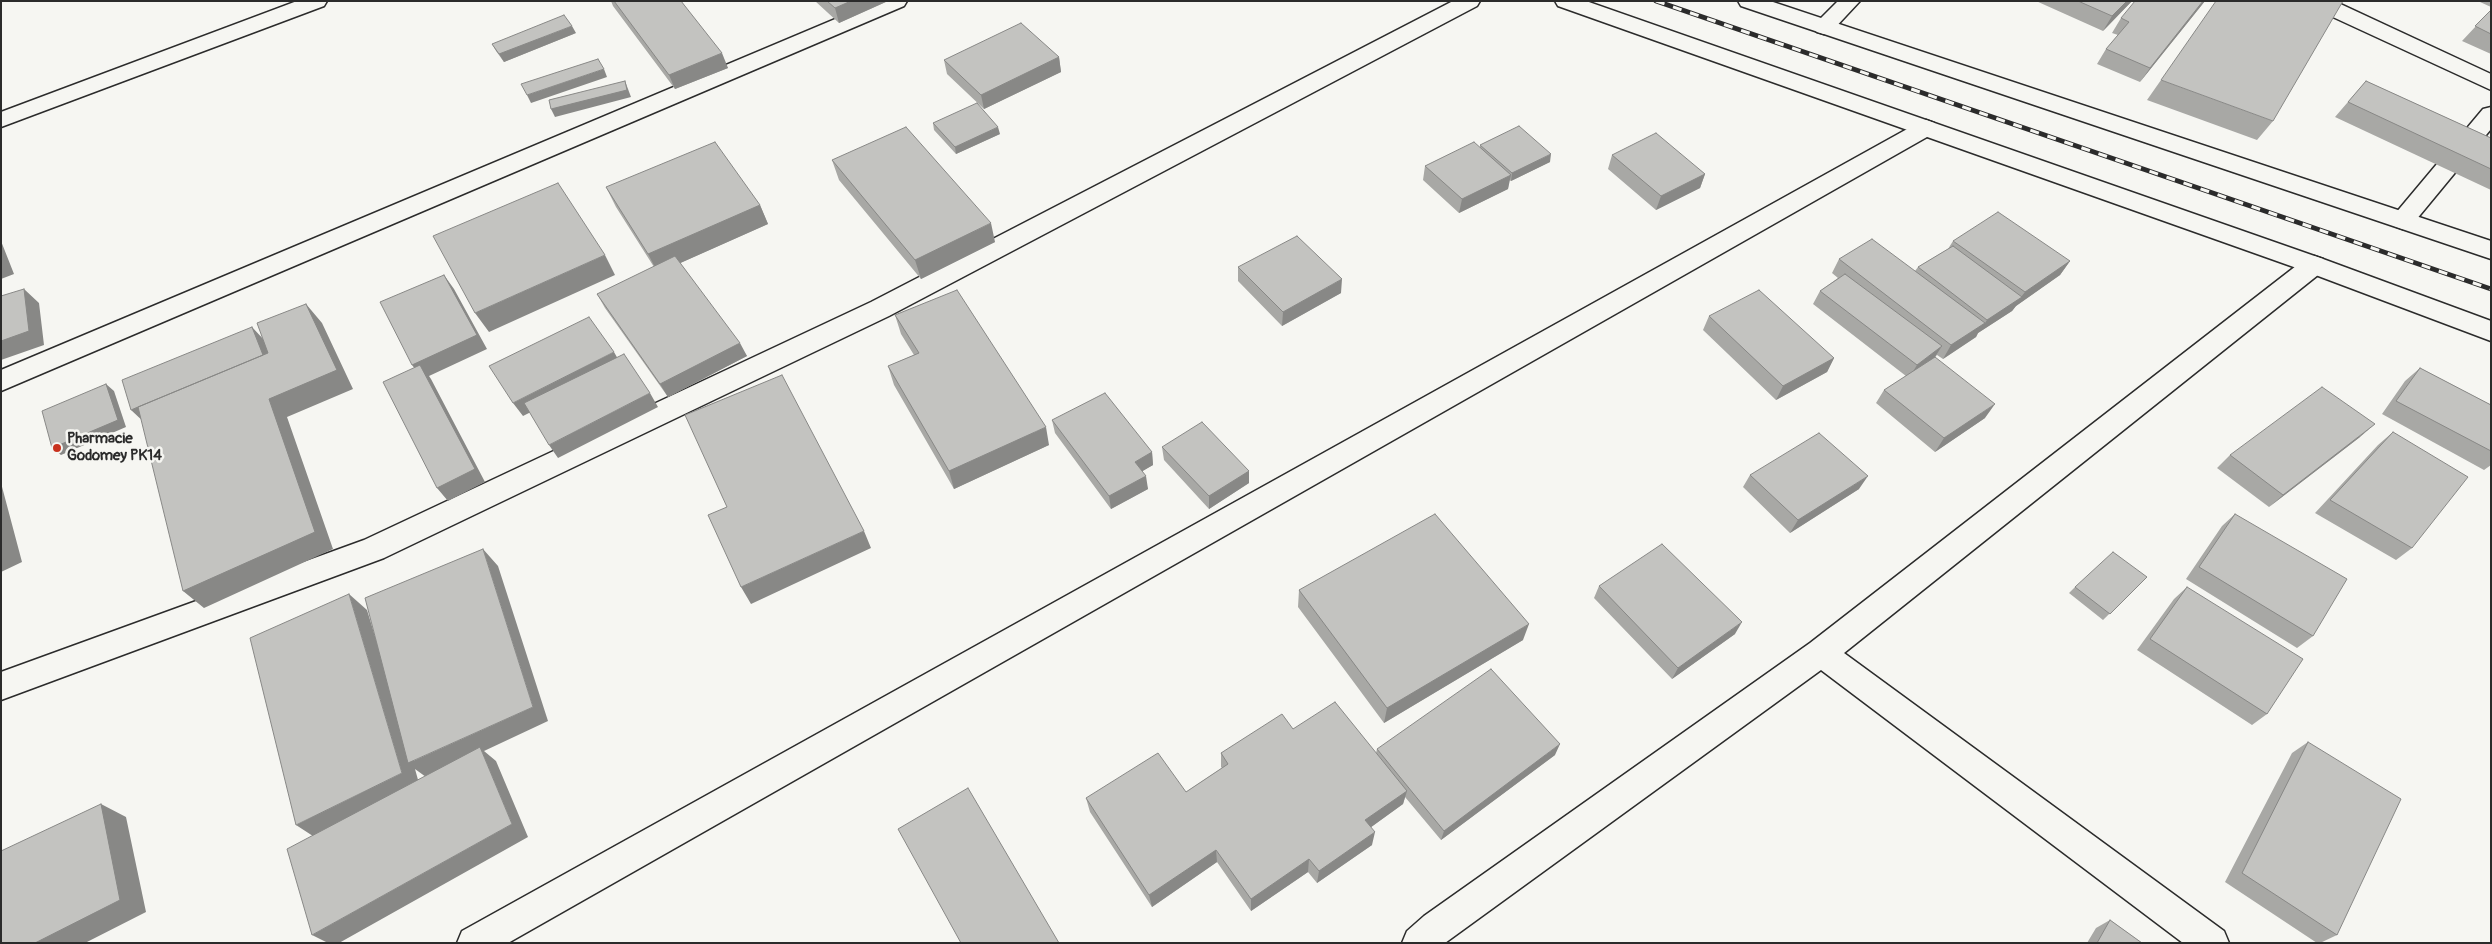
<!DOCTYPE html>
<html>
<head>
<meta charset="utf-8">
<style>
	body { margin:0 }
	#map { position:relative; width:2492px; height:944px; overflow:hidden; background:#f6f6f2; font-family:Pangolin,sans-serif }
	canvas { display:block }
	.frame { position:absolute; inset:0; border:2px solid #2b2b2b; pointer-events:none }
</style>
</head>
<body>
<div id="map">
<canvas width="2492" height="944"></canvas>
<div class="frame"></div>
</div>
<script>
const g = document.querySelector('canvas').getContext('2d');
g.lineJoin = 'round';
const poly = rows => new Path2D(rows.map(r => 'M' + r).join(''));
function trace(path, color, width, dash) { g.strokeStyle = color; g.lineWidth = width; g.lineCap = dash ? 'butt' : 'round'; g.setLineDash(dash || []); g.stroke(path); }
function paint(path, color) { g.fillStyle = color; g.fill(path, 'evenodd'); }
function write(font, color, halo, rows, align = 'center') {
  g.font = font + ' Pangolin,sans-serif'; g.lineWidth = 5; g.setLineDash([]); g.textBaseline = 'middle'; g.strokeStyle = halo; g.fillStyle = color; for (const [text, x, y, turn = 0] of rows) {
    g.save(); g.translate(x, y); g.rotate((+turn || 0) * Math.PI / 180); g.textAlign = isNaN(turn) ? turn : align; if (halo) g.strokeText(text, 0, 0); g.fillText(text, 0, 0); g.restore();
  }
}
const street = poly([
	[297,1,327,1,324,6,1,127,1,112,297,1],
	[878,1,907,1,904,6,1,391,1,370,878,1],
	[1453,1,1480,1,1477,6,889,316,384,558,1,700,1,672,364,540,871,302,1453,1],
	[1838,1,1860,1,1831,32,1824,34,1817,32,1813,27,1817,22,1838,1],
	[2306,1,2334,1,2491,74,2491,90,2309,6,2306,1],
	[2491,107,2491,129,2411,226,2403,229,2395,226,2391,220,2395,214,2483,109,2491,107],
	[1926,120,1934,123,1937,128,1934,133,508,943,457,943,462,931,1918,123,1926,120],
	[2314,256,2323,259,2326,265,2323,271,1844,653,2224,931,2229,943,2183,943,1821,670,1445,943,1402,943,1407,931,1424,916,1810,643,2305,259,2314,256]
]);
const secondary = poly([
	[1555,1,1586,1,2323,259,2491,321,2491,341,2305,271,1558,6,1555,1],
	[1738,1,1770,1,2491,241,2491,259,1741,6,1738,1]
]);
trace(street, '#2b2b2b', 3);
trace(secondary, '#2b2b2b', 3);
paint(street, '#f6f6f2');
paint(secondary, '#f6f6f2');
const rail = poly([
	[1656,1,2491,289]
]);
trace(rail, '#2b2b2b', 5);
trace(rail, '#f6f6f2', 3, [9]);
paint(poly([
	[611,1,681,1,728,68,675,89,613,6],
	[815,1,888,1,839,23],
	[2036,1,2132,1,2103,31],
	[2205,1,2140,82,2097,64,2106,49,2118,35,2112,33,2121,18],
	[2481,1,2491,1,2491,7,2480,2],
	[2491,10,2491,54,2462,41],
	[576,33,504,62,496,51,492,44],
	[1059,57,1061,72,984,109,947,74,944,60],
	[2161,80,2273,121,2257,140,2147,100],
	[2366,81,2491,138,2491,190,2335,117],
	[933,123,1000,134,956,154,934,130],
	[1480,145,1550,162,1511,181,1509,180,1508,189,1459,213,1423,180,1425,166,1480,148],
	[1612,155,1705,174,1700,188,1656,210,1608,169],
	[832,160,995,242,921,279,839,180],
	[606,187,760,205,768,224,680,263,747,356,668,397,605,308,597,294,654,267,616,207],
	[1953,241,2070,261,2060,275,2016,306,2012,311,1978,333,1976,337,1943,359,1937,355,1935,357,1985,418,1935,452,1876,403,1884,390,1906,376,1813,304,1820,291,1838,278,1832,273,1839,259,1915,271,1918,267,1948,249],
	[1238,267,1341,293,1282,326,1238,281],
	[895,315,1049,445,954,489,894,385,888,366,914,355,901,334],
	[1709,316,1834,358,1827,372,1776,400,1703,330],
	[2420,368,2491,405,2491,465,2484,470,2382,414,2405,381],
	[1052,420,1152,452,1153,465,1142,471,1148,489,1111,509,1055,433],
	[2393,432,2412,548,2396,560,2315,513,2378,445],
	[2360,437,2269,507,2217,468,2230,455],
	[1162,447,1249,471,1249,483,1209,509,1164,460],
	[1750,475,1859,489,1790,533,1743,487],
	[2235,514,2313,636,2297,648,2186,579,2222,526],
	[2147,577,2103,620,2069,593,2075,587],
	[1599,586,1735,634,1672,679,1594,598],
	[2187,587,2267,714,2252,725,2137,650,2174,599],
	[1299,590,1523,640,1384,723,1298,607],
	[1293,729,1376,753,1377,749,1555,755,1441,840,1405,797,1403,804,1371,827,1372,845,1317,883,1308,872,1251,911,1217,862,1152,907,1090,812,1086,798,1186,792,1222,768,1221,767,1221,753],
	[2308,742,2337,935,2320,943,2317,943,2225,882,2292,753],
	[2110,920,2142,943,2087,943,2096,928]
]), '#a8a8a5');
paint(poly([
	[851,1,888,1,839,23,835,8],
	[2127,1,2132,1,2103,31,2112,16],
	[2203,1,2205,1,2140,82,2150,68],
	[572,26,576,33,504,62,499,54],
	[722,53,728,68,675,89,669,75],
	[1059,57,1061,72,984,109,981,95],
	[604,69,607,77,531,103,527,95],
	[625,81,631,97,555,117,551,109],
	[998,127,1000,134,956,154,955,147],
	[1551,154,1550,162,1511,181,1512,173],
	[1705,174,1700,188,1656,210,1661,196],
	[1511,175,1508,189,1459,213,1462,199],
	[760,205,768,224,658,273,648,254],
	[991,223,995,242,921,279,915,260],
	[1,241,14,274,1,279],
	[605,255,615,275,489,332,475,313],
	[2070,261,2060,275,2016,306,2012,311,1978,333,1976,337,1943,359,1951,345,1985,323,1987,320,2021,297,2025,292],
	[444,275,454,289,487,349,429,376,431,379,485,482,448,501,437,488,422,378,412,365],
	[1342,279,1341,293,1282,326,1283,312],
	[24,289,39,303,44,345,1,360,1,341],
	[306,304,322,323,353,389,287,417,333,549,204,608,183,591],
	[252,327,265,341,276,369,146,424,131,410],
	[740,343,747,356,668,397,660,384],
	[1942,346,1933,360,1909,378,1917,365],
	[614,352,622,366,523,416,513,403],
	[1834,358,1827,372,1776,400,1783,386],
	[106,384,114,391,126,427,61,455,52,448],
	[650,393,658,407,558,458,549,445],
	[1995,404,1985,418,1935,452,1944,438],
	[2375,424,2360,437,2269,507,2283,495],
	[1046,427,1049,445,954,489,949,471],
	[1152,452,1153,465,1136,475,1135,462],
	[1249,471,1249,483,1209,509,1209,496],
	[1146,476,1148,489,1111,509,1109,496],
	[1868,476,1859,489,1790,533,1798,520],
	[1,483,22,562,1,572],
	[864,531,871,548,751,604,741,587],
	[483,549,498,566,548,721,484,751,496,761,528,837,339,943,328,943,312,935,512,824,482,752,426,777,415,769,420,787,316,838,296,825,402,773,349,594,367,610,413,761,533,707],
	[1742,622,1735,634,1672,679,1678,668],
	[1529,624,1523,640,1384,723,1387,708],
	[1560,744,1555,755,1441,840,1444,831],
	[1407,791,1403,804,1363,833,1365,820],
	[101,804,126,817,146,912,85,943,35,943],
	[1375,832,1372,845,1317,883,1319,871],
	[1216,850,1217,862,1152,907,1149,895],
	[1309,859,1308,872,1251,911,1251,899]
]), '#888886');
const building = poly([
	[614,1,681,1,722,53,669,75,614,1],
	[827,1,851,1,835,8,827,1],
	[2078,1,2127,1,2112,16,2078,1],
	[2135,1,2203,1,2150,68,2106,49,2129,22,2121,18,2135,1],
	[2216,1,2343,1,2273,121,2161,80,2216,1],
	[2491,10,2491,34,2475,26,2491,10],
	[564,15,572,26,499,54,492,44,564,15],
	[1021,23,1059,57,981,95,944,60,1021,23],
	[598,59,604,69,527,95,521,84,598,59],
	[625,81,627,90,551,109,549,100,625,81],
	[2366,81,2491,138,2491,169,2348,102,2366,81],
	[977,103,998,127,955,147,933,123,977,103],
	[1519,126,1551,154,1512,173,1480,145,1519,126],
	[906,127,991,223,915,260,832,160,906,127],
	[1656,133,1705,174,1661,196,1612,155,1656,133],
	[715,142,760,205,648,254,606,187,715,142],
	[1474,142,1511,175,1462,199,1425,166,1474,142],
	[558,183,605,255,475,313,433,236,558,183],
	[1998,212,2070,261,2025,292,1953,241,1998,212],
	[1297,236,1342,279,1283,312,1238,267,1297,236],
	[1872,239,1985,323,1951,345,1839,259,1872,239],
	[1953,246,2022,297,1987,320,1918,267,1953,246],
	[675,256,740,343,660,384,597,294,675,256],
	[1845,274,1942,346,1917,365,1820,291,1845,274],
	[444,275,477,335,412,365,380,302,444,275],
	[24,289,29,331,1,341,1,296,24,289],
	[957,290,1046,427,949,471,888,366,919,353,895,315,957,290],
	[1759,290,1834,358,1783,386,1709,316,1759,290],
	[306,304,337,370,269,399,315,532,183,591,138,407,268,353,257,323,306,304],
	[589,317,614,352,513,403,489,366,589,317],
	[252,327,263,355,138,407,131,410,122,380,252,327],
	[624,354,650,393,549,445,524,403,624,354],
	[1935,357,1995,404,1944,438,1884,390,1935,357],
	[420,365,475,469,437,488,383,382,420,365],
	[2420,368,2491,405,2491,451,2396,401,2420,368],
	[782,375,864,531,741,587,708,515,727,507,685,415,782,375],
	[106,384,118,420,52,448,42,411,106,384],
	[2322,387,2375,424,2283,495,2230,455,2322,387],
	[1105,393,1152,452,1135,462,1146,476,1109,496,1052,420,1105,393],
	[1202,422,1249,471,1209,496,1162,447,1202,422],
	[2393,432,2468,477,2412,548,2330,500,2393,432],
	[1819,433,1868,476,1798,520,1750,475,1819,433],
	[1435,514,1529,624,1387,708,1299,590,1435,514],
	[2235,514,2347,579,2313,636,2199,567,2235,514],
	[1662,544,1742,622,1678,668,1599,586,1662,544],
	[483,549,533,707,408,763,365,598,483,549],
	[2113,552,2147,577,2110,614,2075,587,2113,552],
	[2187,587,2303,659,2267,714,2150,639,2187,587],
	[349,594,402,773,296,825,250,638,349,594],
	[1491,669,1560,744,1444,831,1377,749,1491,669],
	[1335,702,1407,791,1365,820,1375,832,1319,871,1309,859,1251,899,1216,850,1149,895,1086,798,1158,753,1186,792,1228,764,1221,753,1282,714,1293,729,1335,702],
	[2308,742,2401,799,2337,935,2242,873,2308,742],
	[480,747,512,824,312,935,287,849,480,747],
	[968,788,1059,943,961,943,898,829,968,788],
	[101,804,120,900,35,943,1,943,1,851,101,804],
	[2110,920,2142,943,2097,943,2110,920]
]);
paint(building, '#c3c3c0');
trace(building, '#888886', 1);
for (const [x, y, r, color] of [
	[57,448,5,"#c8321e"]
]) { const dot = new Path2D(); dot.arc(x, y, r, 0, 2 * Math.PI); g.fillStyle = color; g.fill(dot); trace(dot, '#f6f6f2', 2); }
write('bold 15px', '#2b2b2b', '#f6f6f2', [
	["Pharmacie",67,439],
	["Godomey PK14",67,456]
], 'left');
</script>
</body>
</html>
